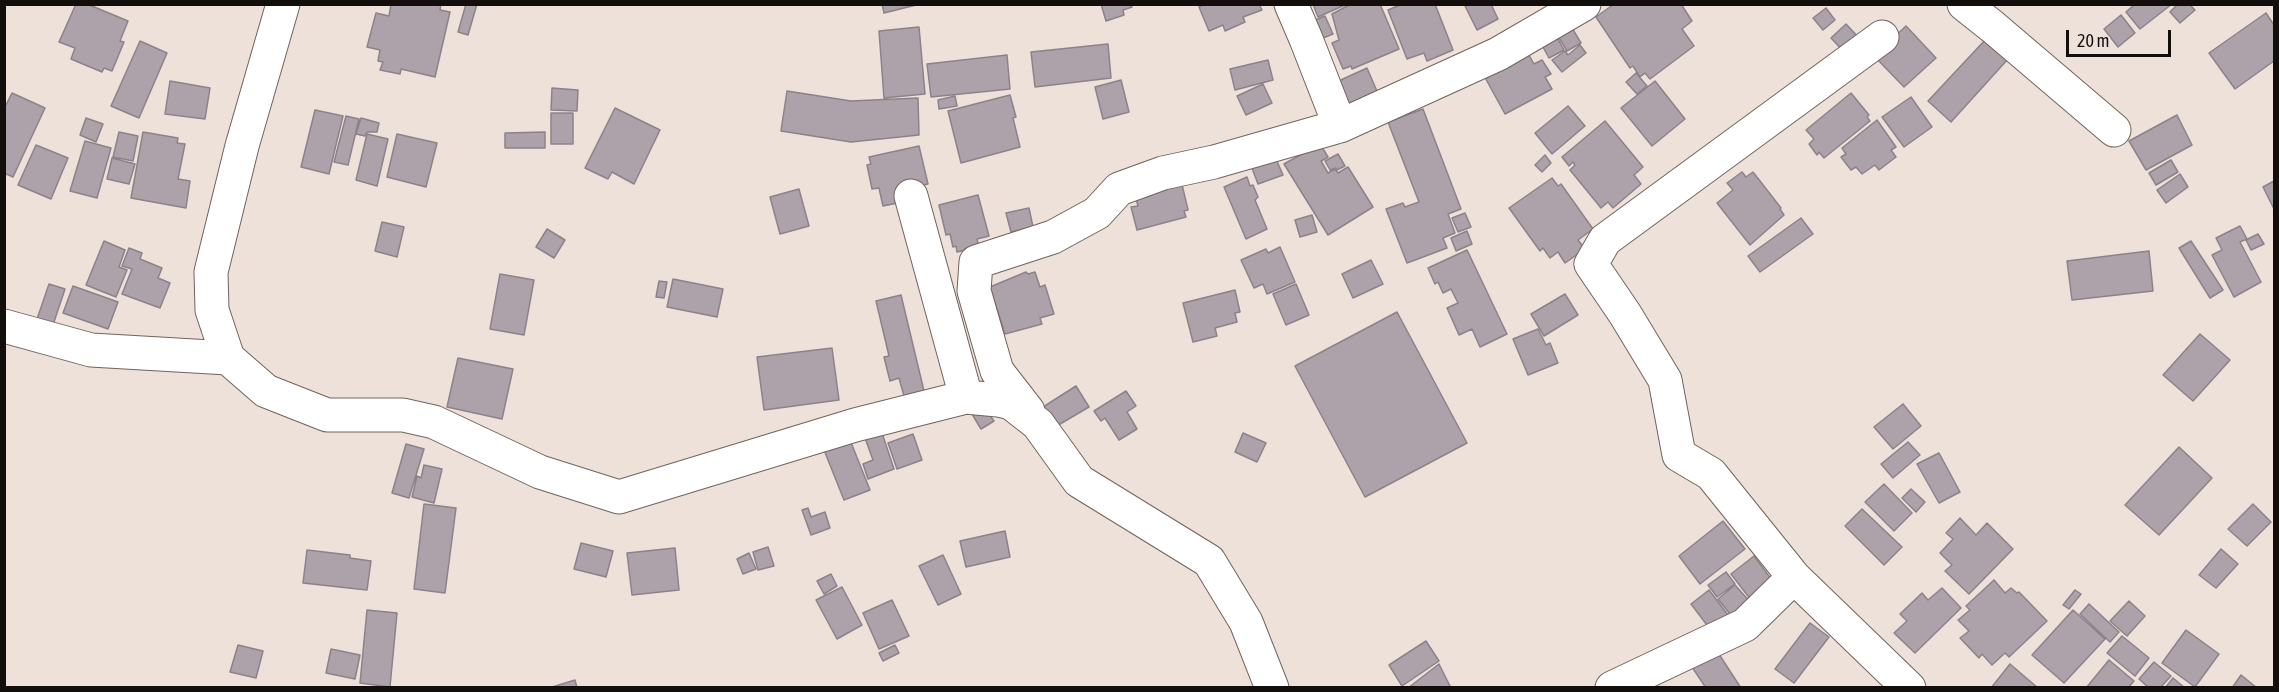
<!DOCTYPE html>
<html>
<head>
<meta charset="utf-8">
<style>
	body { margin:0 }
	#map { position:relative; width:2279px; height:692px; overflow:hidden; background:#eee1d9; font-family:"Asap Condensed",sans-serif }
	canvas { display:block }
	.frame { position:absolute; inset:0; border:6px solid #120e0b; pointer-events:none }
	.scale { position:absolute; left:2066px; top:30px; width:105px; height:27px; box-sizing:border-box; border:3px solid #120e0b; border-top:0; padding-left:8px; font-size:18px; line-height:21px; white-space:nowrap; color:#120e0b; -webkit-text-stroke:4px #eee1d9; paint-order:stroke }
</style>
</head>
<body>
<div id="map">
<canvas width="2279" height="692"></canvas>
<div class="frame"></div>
<div class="scale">20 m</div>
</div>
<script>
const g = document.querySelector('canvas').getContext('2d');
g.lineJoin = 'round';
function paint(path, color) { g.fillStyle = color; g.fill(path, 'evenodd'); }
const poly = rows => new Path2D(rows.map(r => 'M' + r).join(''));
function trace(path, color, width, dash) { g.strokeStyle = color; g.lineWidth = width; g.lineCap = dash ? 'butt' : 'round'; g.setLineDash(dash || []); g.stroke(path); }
const building = poly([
	[76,4,87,4,128,21,120,41,124,42,112,71,104,68,102,72,71,59,75,48,59,42,76,4],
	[391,4,441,4,440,10,450,12,435,77,401,69,400,74,380,70,383,62,378,61,380,50,367,47,376,13,389,16,391,4],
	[466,4,477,4,468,35,458,32,466,4],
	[882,4,916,4,916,5,884,13,882,4],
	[1101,4,1131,4,1132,7,1123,10,1124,15,1106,21,1101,4],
	[1204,4,1259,4,1262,10,1243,17,1245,22,1225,31,1223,25,1209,31,1199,7,1204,4],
	[1313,4,1347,4,1318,17,1313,4],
	[1351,4,1380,4,1399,49,1352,69,1351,66,1343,69,1332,43,1339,40,1332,14,1351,4],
	[1402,4,1435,4,1453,50,1427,61,1424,53,1407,59,1388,10,1402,4],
	[1464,4,1491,4,1498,19,1477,30,1464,4],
	[1614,4,1681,4,1692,21,1682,29,1694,46,1650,79,1645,73,1640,77,1633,66,1630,68,1596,17,1614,4],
	[2135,4,2172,4,2140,29,2126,12,2135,4],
	[2178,4,2189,4,2195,10,2180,23,2170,12,2178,4],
	[1826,8,1835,20,1823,30,1813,18,1826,8],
	[2266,13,2274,25,2274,61,2235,89,2209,53,2266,13],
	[2121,15,2135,33,2118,47,2104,29,2121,15],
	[1325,16,1333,34,1313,42,1306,24,1325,16],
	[1569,23,1581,43,1567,51,1555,31,1569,23],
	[1846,24,1860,39,1845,53,1831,38,1846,24],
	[1906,26,1936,58,1904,87,1874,56,1906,26],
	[919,27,925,94,884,98,879,31,919,27],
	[1554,32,1564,50,1549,58,1539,40,1554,32],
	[1986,39,2008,59,1951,122,1928,101,1986,39],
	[140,41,167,53,139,118,111,106,140,41],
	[1108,44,1111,78,1035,87,1031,52,1108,44],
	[1580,45,1586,53,1562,72,1552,60,1565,51,1568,55,1580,45],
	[1525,48,1534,64,1542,60,1551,74,1545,77,1552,89,1505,114,1482,72,1525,48],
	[1007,55,1010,89,931,97,927,64,1007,55],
	[1268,60,1273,80,1235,90,1230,69,1268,60],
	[1367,68,1379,96,1345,111,1332,84,1367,68],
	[1636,73,1647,86,1637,94,1626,82,1636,73],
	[1121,80,1129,112,1103,119,1095,87,1121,80],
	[170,81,210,88,205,119,165,114,170,81],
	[1655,81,1685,119,1652,146,1621,108,1655,81],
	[1263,84,1272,103,1246,115,1237,96,1263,84],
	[552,88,578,90,577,111,551,110,552,88],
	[787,91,851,101,918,98,919,135,851,142,781,131,787,91],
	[12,93,45,108,13,177,4,173,4,109,12,93],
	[1851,93,1869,115,1867,117,1870,121,1824,158,1819,152,1817,155,1809,144,1814,139,1806,130,1851,93],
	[1010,95,1016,117,1013,118,1020,147,961,163,948,111,1010,95],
	[955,96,957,106,939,109,938,100,955,96],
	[1911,97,1932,127,1904,147,1882,117,1911,97],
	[1568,106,1585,126,1552,154,1535,133,1568,106],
	[615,108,660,130,634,184,612,172,608,179,585,168,615,108],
	[1423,109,1461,209,1448,214,1455,233,1443,238,1447,248,1407,263,1386,209,1403,203,1405,207,1419,202,1388,122,1423,109],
	[315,110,343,116,329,174,301,167,315,110],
	[551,113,573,113,573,144,551,144,551,113],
	[2177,115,2192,145,2146,170,2129,141,2177,115],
	[346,116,359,119,348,165,334,162,346,116],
	[86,118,103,124,96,142,80,135,86,118],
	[361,118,379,123,377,132,367,132,365,136,356,134,361,118],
	[1877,120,1896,147,1891,150,1896,157,1879,170,1875,165,1862,174,1856,167,1851,170,1841,157,1846,154,1842,148,1877,120],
	[1605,121,1643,167,1634,175,1641,184,1613,208,1608,202,1601,208,1570,170,1575,165,1573,162,1569,166,1562,157,1605,121],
	[119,132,138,136,133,161,113,157,119,132],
	[143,132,178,138,177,143,185,144,178,179,190,181,186,208,131,198,143,132],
	[545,132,545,148,505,148,505,133,545,132],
	[367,134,388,139,377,186,356,180,367,134],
	[397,134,437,143,426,187,387,177,397,134],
	[85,141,111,148,97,198,70,191,85,141],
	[1320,144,1328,157,1321,161,1328,173,1335,169,1338,173,1348,167,1373,207,1328,235,1284,164,1320,144],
	[36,145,68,158,51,199,18,185,36,145],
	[919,146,928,184,905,189,907,201,883,206,879,188,872,189,867,165,871,164,869,157,919,146],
	[1338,154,1345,166,1337,170,1336,168,1330,170,1325,161,1338,154],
	[1545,155,1551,163,1542,172,1535,165,1545,155],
	[112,158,135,164,129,184,107,179,112,158],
	[1276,159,1283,175,1258,184,1252,168,1276,159],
	[2171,160,2178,172,2156,185,2149,173,2171,160],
	[1742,172,1746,177,1753,172,1781,208,1780,209,1784,215,1750,245,1717,203,1733,190,1727,183,1742,172],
	[2180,174,2188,187,2166,203,2157,190,2180,174],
	[1180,176,1188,210,1184,211,1186,217,1137,230,1131,207,1138,206,1133,188,1180,176],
	[1247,177,1250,186,1253,185,1258,197,1255,200,1267,229,1246,239,1224,187,1247,177],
	[1552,178,1558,186,1561,184,1593,229,1578,240,1585,249,1565,263,1558,252,1550,258,1543,248,1540,251,1509,208,1552,178],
	[2274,181,2274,209,2263,187,2274,181],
	[799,189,809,226,780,234,770,197,799,189],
	[978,195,989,236,977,239,979,247,957,252,956,246,953,247,950,234,946,235,939,205,978,195],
	[1029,208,1033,227,1011,232,1006,213,1029,208],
	[1465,213,1471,227,1458,232,1452,218,1465,213],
	[1312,215,1317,232,1300,237,1295,220,1312,215],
	[1801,218,1813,234,1760,272,1748,256,1801,218],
	[382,222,404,227,397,257,375,251,382,222],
	[2240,226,2247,239,2240,242,2261,282,2234,297,2212,255,2222,250,2216,238,2240,226],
	[547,229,565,240,554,258,536,247,547,229],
	[1467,231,1472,244,1456,251,1451,238,1467,231],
	[2258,234,2264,244,2251,250,2246,240,2258,234],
	[104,241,125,250,119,267,127,270,116,297,86,285,104,241],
	[2191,241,2223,290,2210,298,2179,248,2191,241],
	[1280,247,1295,282,1267,294,1263,284,1254,288,1241,260,1266,249,1268,253,1280,247],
	[129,248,142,253,140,259,162,268,158,278,170,283,160,308,122,294,132,269,122,266,129,248],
	[1467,250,1507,334,1480,347,1472,329,1459,335,1447,308,1458,303,1451,289,1443,293,1438,282,1435,284,1428,268,1467,250],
	[2149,251,2153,291,2072,300,2067,261,2149,251],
	[1371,260,1383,284,1353,298,1342,274,1371,260],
	[1026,272,1028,274,1035,272,1040,287,1045,285,1054,314,1040,318,1042,324,1005,334,990,287,1026,272],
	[500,274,534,280,524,335,490,329,500,274],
	[673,279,723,289,717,317,667,307,673,279],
	[659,281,667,282,664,298,656,297,659,281],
	[49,284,65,289,53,325,37,319,49,284],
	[1296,284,1309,315,1286,325,1273,294,1296,284],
	[73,286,118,302,108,329,63,313,73,286],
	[1235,290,1240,312,1235,313,1237,322,1215,328,1217,336,1193,342,1183,303,1235,290],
	[1565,294,1578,315,1544,336,1531,314,1565,294],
	[901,295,924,391,904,396,899,378,890,381,884,357,889,356,876,301,901,295],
	[1397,312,1467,443,1365,497,1295,366,1397,312],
	[1538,329,1546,345,1550,343,1558,363,1528,375,1513,339,1538,329],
	[2200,334,2230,360,2193,401,2163,375,2200,334],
	[832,348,839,400,764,410,757,357,832,348],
	[458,358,513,369,502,419,447,407,458,358],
	[1076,386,1089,407,1055,427,1043,407,1076,386],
	[1126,391,1136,406,1127,412,1137,429,1119,440,1105,418,1101,421,1094,411,1126,391],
	[1903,404,1921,426,1893,449,1874,427,1903,404],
	[969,409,988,413,994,421,981,429,969,409],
	[882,433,894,469,868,479,863,464,873,460,865,438,882,433],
	[1243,433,1266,443,1257,462,1235,452,1243,433],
	[913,434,922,460,897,469,888,443,913,434],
	[848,435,870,490,844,500,822,445,848,435],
	[1908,442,1920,455,1893,478,1881,464,1908,442],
	[406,444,424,449,409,498,392,493,406,444],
	[2179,447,2212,478,2159,535,2125,505,2179,447],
	[1939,453,1960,492,1939,503,1917,464,1939,453],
	[424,465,442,469,434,503,412,497,417,476,421,478,424,465],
	[1884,484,1912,513,1894,531,1865,502,1884,484],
	[1911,489,1925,502,1916,512,1902,498,1911,489],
	[424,504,456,508,445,593,414,589,424,504],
	[2253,504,2271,522,2247,546,2228,529,2253,504],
	[808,508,811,517,825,512,830,528,811,535,802,510,808,508],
	[1862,509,1902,547,1884,565,1845,526,1862,509],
	[1960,518,1976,535,1987,523,2013,549,1969,594,1945,571,1952,565,1940,553,1953,539,1946,533,1960,518],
	[1723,521,1745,549,1700,584,1679,556,1723,521],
	[1005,531,1010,557,966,567,960,541,1005,531],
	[581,543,613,551,606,577,574,569,581,543],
	[768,547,774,566,758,570,753,552,768,547],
	[675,548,679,590,632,595,627,553,675,548],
	[2221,549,2238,564,2216,588,2199,575,2221,549],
	[307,550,350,555,350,558,371,561,367,590,303,583,307,550],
	[749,553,756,569,743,574,737,559,749,553],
	[943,555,961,594,938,605,919,566,943,555],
	[1754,556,1774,583,1751,600,1731,574,1754,556],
	[1726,572,1735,584,1717,597,1708,585,1726,572],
	[831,574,837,586,824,594,817,581,831,574],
	[1994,580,2005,593,2011,588,2017,593,2019,592,2047,621,2009,657,2005,653,1992,665,1982,654,1979,658,1960,638,1969,631,1958,620,1970,610,1966,606,1994,580],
	[1735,585,1752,604,1734,619,1718,599,1735,585],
	[842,587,862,625,837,639,816,600,842,587],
	[1942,588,1961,608,1915,653,1894,633,1907,621,1900,614,1922,593,1928,600,1942,588],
	[1709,590,1731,619,1713,633,1691,604,1709,590],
	[2075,590,2081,594,2069,609,2063,605,2075,590],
	[892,600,909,636,879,649,863,613,892,600],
	[2129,601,2145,616,2127,636,2110,621,2129,601],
	[2089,604,2119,632,2110,642,2080,614,2089,604],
	[367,610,397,613,390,687,360,683,367,610],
	[2073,610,2105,639,2064,683,2032,655,2073,610],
	[1810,623,1829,637,1794,683,1775,669,1810,623],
	[2186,630,2219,654,2195,687,2162,663,2186,630],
	[2122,636,2149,658,2135,676,2107,653,2122,636],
	[1426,641,1439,661,1402,686,1389,665,1426,641],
	[238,645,263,651,256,678,230,672,238,645],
	[895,645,899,653,883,661,879,653,895,645],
	[1713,645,1741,688,1706,688,1688,661,1713,645],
	[331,649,360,655,355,679,326,673,331,649],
	[2109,660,2134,681,2128,688,2086,688,2109,660],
	[2154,662,2171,676,2160,688,2149,688,2139,679,2154,662],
	[1439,664,1451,688,1408,688,1439,664],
	[2010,664,2038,688,1991,688,2010,664],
	[2241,675,2257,688,2232,688,2241,675],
	[2173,678,2185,688,2165,688,2173,678],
	[575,680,577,688,549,688,575,680]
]);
paint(building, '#ada1aa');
trace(building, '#8d828a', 1.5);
const minor = poly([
	[283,4,242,146,211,272,212,310,228,358,266,391,327,415,403,415,434,422,540,472,619,497,855,425,966,397,998,400,1011,403,1038,424,1079,481,1209,561,1246,622,1272,688],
	[1291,4,1306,39,1340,126],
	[1964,4,1993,27,2114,130],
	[1882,37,1605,240,1591,264,1625,314,1665,380,1679,455,1711,474,1794,577,1909,688],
	[911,196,966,397],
	[4,326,91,350,228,358],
	[1028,411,997,371,974,291,976,262,1053,237,1097,213,1119,189,1163,173,1214,162,1340,126,1498,54,1584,4],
	[1612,688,1745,625,1794,577]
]);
trace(minor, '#70645d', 35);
trace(minor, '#fff', 33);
</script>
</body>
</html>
